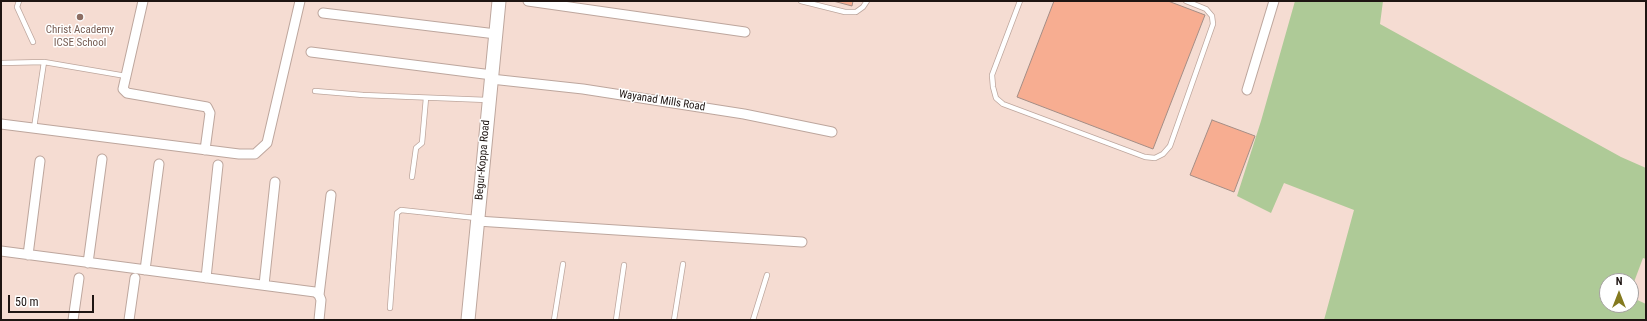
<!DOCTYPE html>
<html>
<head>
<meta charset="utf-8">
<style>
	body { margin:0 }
	#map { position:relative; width:1647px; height:321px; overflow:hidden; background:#f5dcd2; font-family:"Roboto Condensed",sans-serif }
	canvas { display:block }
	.frame { position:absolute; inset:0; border:2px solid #1e1512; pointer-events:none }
	.north { position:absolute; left:1599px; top:273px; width:40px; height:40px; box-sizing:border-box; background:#fff; border:1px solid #a5a1a0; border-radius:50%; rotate:0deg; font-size:11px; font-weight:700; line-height:16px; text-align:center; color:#1e1512 }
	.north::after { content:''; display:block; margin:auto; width:14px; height:18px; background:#847a1f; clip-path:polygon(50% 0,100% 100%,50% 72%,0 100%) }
	.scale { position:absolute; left:8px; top:295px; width:86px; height:18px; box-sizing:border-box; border:2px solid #1e1512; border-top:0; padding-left:5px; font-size:12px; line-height:14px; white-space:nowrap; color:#1e1512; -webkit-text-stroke:3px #fff; paint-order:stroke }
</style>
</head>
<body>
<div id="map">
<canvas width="1647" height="321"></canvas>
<div class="frame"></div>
<div class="north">N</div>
<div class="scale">50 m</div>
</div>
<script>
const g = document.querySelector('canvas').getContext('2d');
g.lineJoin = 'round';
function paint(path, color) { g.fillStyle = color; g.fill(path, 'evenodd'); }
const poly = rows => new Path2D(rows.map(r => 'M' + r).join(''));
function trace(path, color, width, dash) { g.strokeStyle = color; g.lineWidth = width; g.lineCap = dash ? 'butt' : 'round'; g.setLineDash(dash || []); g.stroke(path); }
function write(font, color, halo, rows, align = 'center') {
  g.font = font + ' "Roboto Condensed",sans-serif'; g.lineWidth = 3; g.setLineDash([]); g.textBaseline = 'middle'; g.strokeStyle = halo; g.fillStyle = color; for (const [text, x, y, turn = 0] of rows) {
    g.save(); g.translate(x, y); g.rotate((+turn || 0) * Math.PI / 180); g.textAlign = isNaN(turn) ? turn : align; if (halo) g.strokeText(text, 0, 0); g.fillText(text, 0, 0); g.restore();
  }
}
paint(poly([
	[1295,1,1383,1,1380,24,1621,157,1646,168,1646,259,1643,258,1631,290,1631,281,1607,281,1607,305,1631,305,1631,297,1646,304,1646,320,1324,320,1354,210,1284,183,1271,213,1237,196,1261,121]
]), '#aeca97');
const building = poly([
	[833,1,853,1,852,6,833,1],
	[1054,1,1168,1,1205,15,1153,149,1017,97,1054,1],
	[1212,120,1255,136,1234,192,1190,175,1212,120]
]);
paint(building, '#f7ad91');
trace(building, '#a48d85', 1);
const lane = poly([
	[19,1,17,7,33,42],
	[801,1,845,12,856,12,863,7,867,1],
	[1020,1,992,75,993,87,996,98,1003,104,1145,157,1155,158,1163,154,1170,146,1213,24,1212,16,1206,9,1186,1],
	[1,63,44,62,126,76],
	[315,91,363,95,487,100],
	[34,128,44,62],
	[412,177,416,148,422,143,426,98],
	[390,308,397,213,401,210,476,218],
	[554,320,563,264],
	[616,320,624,265],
	[674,320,683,264],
	[753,320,767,275]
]);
const street = poly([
	[143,1,123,89,127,93,207,107,210,113,205,150],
	[528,1,745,32],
	[323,13,496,34],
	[311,52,492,75],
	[491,79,583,89,744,114,832,132],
	[1247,90,1274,1],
	[1,124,239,154,255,154,267,143,300,1],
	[477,221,802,242],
	[1,251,315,292,319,295,321,300,319,320],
	[28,255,40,161],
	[88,263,102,159],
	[145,270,159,164],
	[206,278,218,165],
	[264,285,275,182],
	[319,295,331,195],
	[73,320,79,278],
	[129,320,135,278]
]);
const secondary = poly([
	[468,320,499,1]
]);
trace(lane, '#bda69d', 6);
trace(street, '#bda69d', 11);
trace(secondary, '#bda69d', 15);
trace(lane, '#fff', 4.5);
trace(street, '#fff', 9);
trace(secondary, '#fff', 13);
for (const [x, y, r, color] of [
	[80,17,4,"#8d6e63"]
]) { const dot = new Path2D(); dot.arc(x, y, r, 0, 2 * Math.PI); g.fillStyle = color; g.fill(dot); trace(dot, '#fff', 1.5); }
write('11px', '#785e54', '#fff', [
	["Christ Academy",80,30],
	["ICSE School",80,43]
]);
write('11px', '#1e1512', '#fff', [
	["Wayanad Mills Road",662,101,9],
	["Begur-Koppa Road",483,160,-85]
]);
</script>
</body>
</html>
